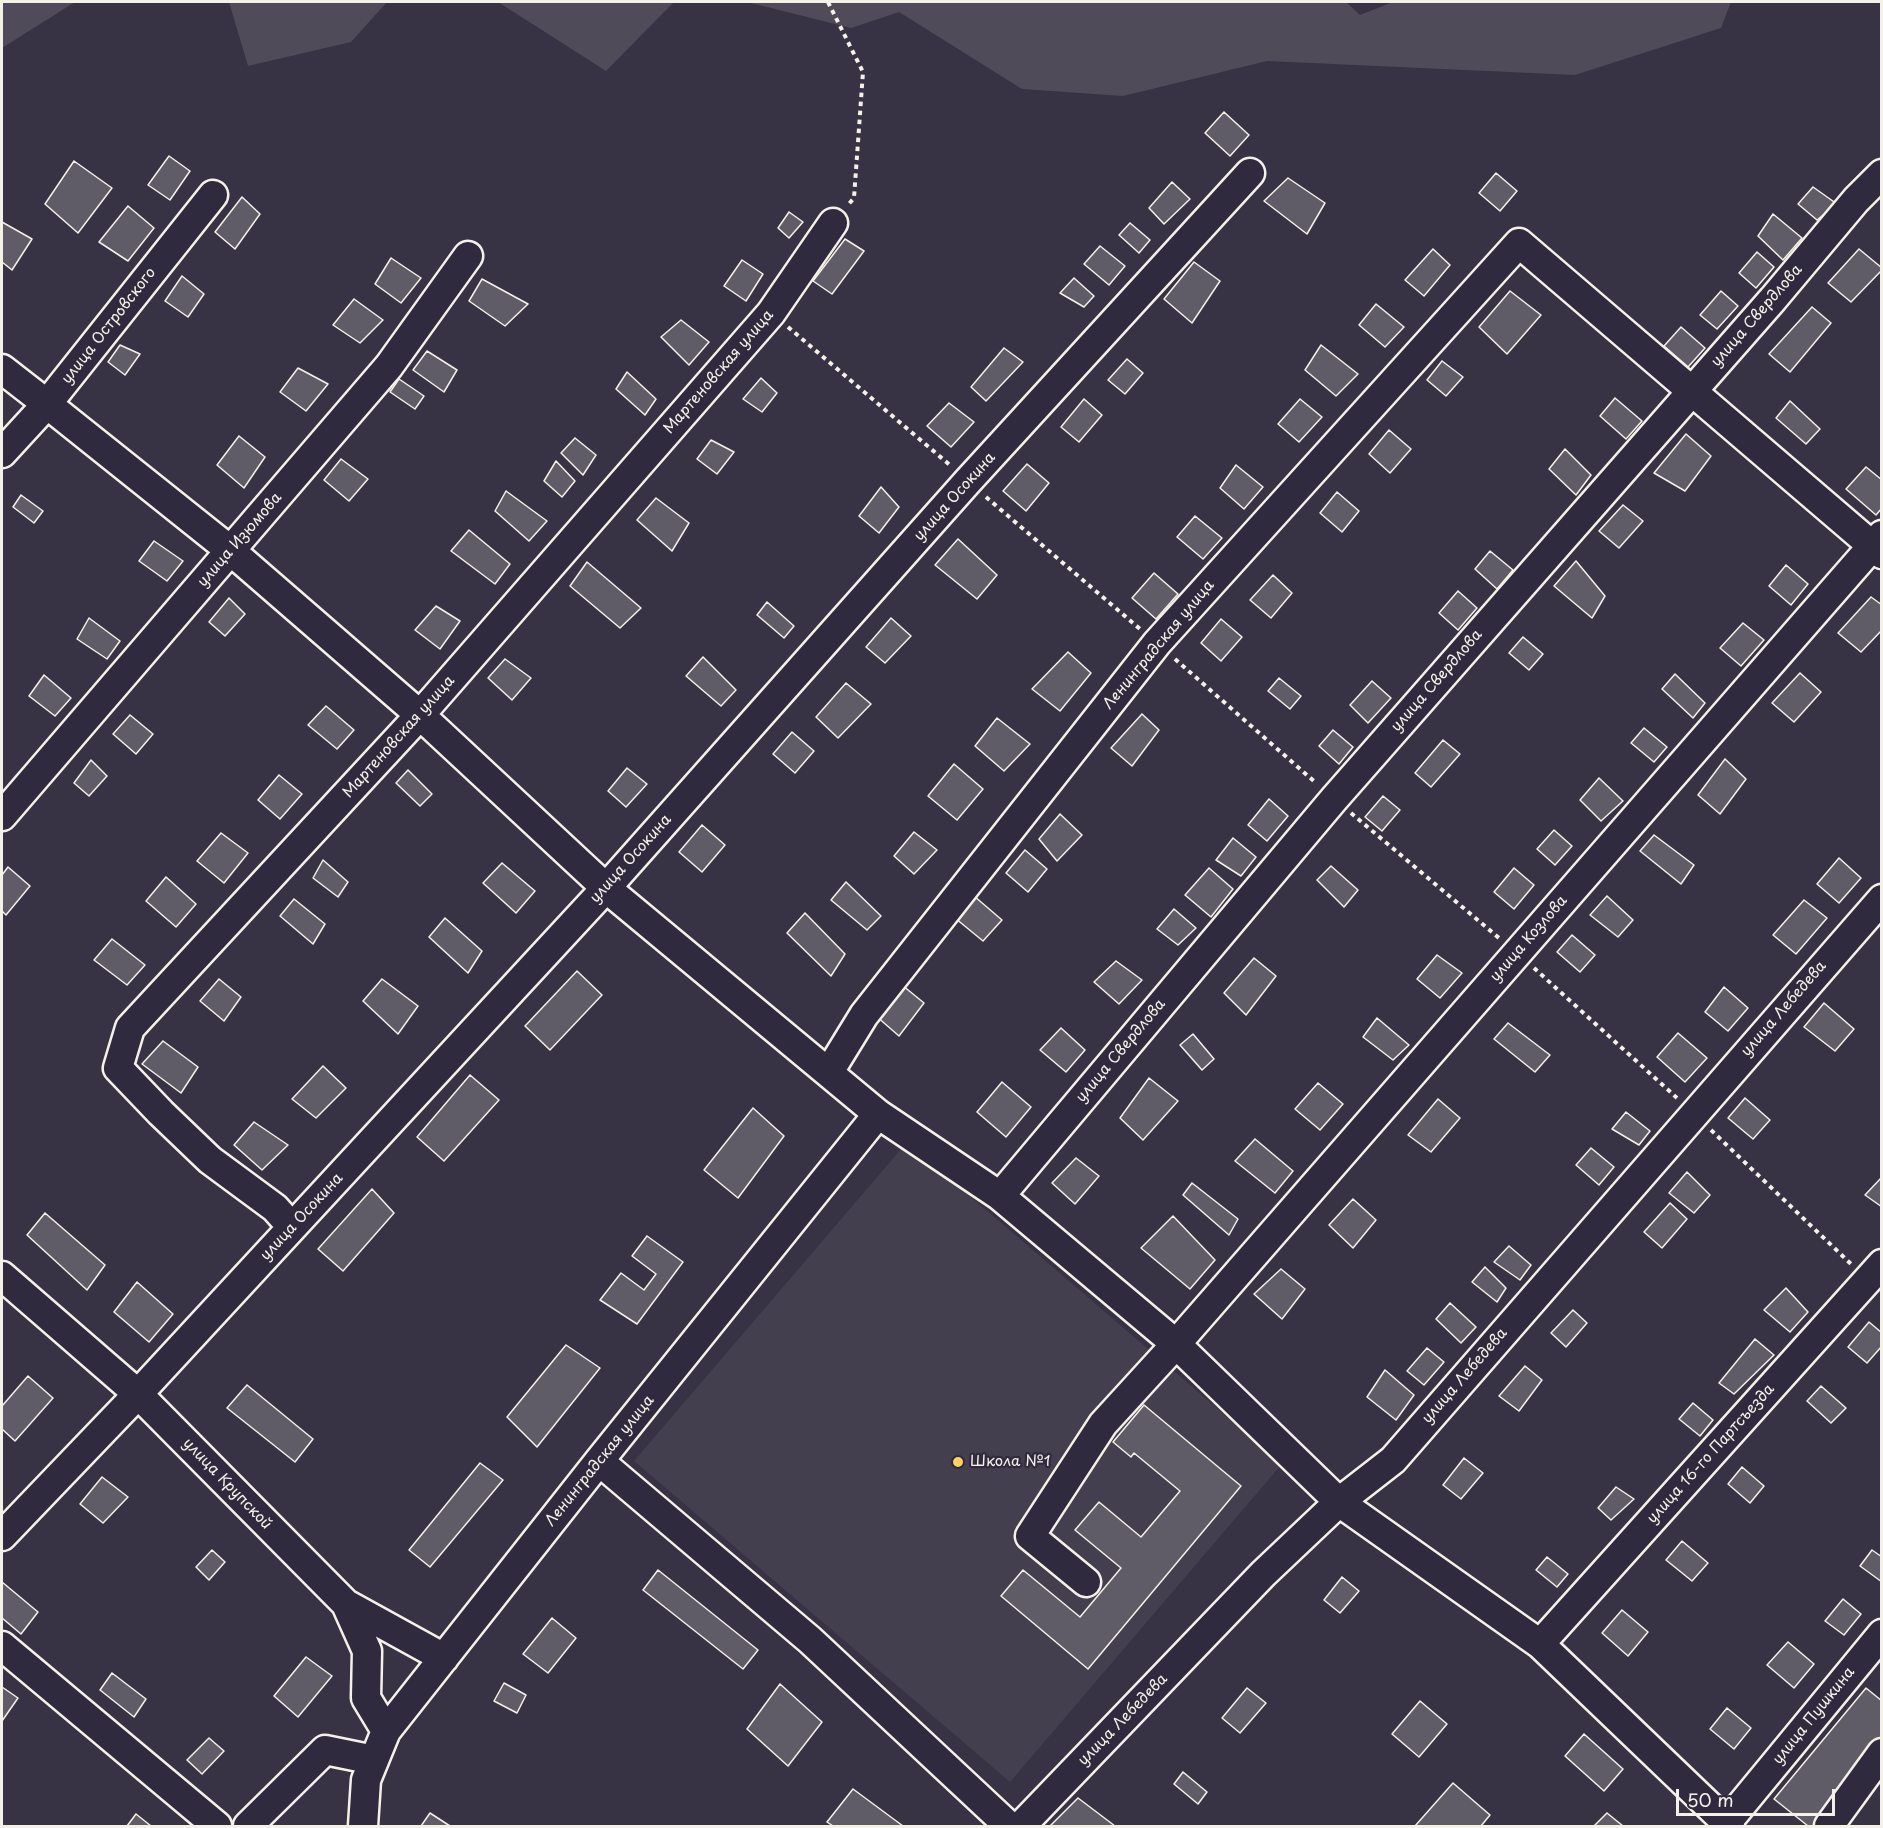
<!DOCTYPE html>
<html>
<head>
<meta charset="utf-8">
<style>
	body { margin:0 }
	#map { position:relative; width:1883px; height:1828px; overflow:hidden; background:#373244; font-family:"Playpen Sans",sans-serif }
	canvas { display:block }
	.frame { position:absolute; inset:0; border:3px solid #f4f1e8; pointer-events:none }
	.scale { position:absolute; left:1676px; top:1789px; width:159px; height:27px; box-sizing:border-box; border:3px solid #f4f1e8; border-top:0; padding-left:8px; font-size:18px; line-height:21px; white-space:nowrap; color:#f4f1e8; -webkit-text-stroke:4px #2f2a3d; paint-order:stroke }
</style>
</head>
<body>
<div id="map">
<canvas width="1883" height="1828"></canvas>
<div class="frame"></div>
<div class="scale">50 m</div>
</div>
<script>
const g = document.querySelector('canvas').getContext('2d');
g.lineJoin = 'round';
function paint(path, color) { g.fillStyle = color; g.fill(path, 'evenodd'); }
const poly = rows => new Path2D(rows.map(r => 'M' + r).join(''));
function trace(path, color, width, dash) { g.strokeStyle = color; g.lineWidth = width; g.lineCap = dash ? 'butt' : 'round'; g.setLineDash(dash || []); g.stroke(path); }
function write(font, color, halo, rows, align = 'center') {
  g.font = font + ' "Playpen Sans",sans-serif'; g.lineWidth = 4.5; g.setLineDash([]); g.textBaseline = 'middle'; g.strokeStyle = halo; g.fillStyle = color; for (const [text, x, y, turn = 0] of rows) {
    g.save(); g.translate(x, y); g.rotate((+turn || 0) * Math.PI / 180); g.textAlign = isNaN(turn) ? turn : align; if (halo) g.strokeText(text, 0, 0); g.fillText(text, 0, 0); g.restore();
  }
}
paint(poly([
	[907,1142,1282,1464,1010,1782,634,1461]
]), '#433f4e');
paint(poly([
	[2,2,75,2,2,48],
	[229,2,387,2,351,42,248,66],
	[498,2,674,2,606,71],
	[747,2,1346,2,1360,15,1393,2,1731,2,1721,28,1575,75,1267,61,1123,96,1022,89,899,12,851,28]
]), '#504b59');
const building = poly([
	[1224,112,1249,135,1230,156,1205,133,1224,112],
	[169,156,190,171,170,200,148,185,169,156],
	[74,161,112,188,78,233,45,204,74,161],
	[1496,173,1517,191,1500,211,1479,193,1496,173],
	[1288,178,1325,203,1307,234,1264,201,1288,178],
	[1172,182,1190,199,1164,224,1149,208,1172,182],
	[1813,187,1837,204,1817,220,1798,204,1813,187],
	[242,197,260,214,235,249,215,232,242,197],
	[128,206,154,228,128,261,99,242,128,206],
	[789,212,803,222,789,238,778,228,789,212],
	[1773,214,1802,238,1783,260,1758,236,1773,214],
	[2,222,32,239,12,270,2,262,2,222],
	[1130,223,1150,240,1139,253,1119,235,1130,223],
	[845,239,864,251,832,294,813,281,845,239],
	[1100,246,1125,266,1109,285,1084,264,1100,246],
	[1433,249,1450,265,1424,296,1405,280,1433,249],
	[1859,249,1882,268,1882,270,1851,302,1828,283,1859,249],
	[1757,252,1774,267,1756,288,1739,273,1757,252],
	[391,258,421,278,401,303,375,284,391,258],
	[742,260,763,274,746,301,724,286,742,260],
	[1194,262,1220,281,1192,323,1164,299,1194,262],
	[182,276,204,294,188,317,165,301,182,276],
	[1074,278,1094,296,1084,307,1060,293,1074,278],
	[482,279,528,304,505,326,469,301,482,279],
	[1510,291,1541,315,1507,354,1479,327,1510,291],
	[1721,291,1738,306,1717,329,1700,315,1721,291],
	[354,299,383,320,360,343,333,325,354,299],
	[1376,304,1404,327,1385,347,1359,325,1376,304],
	[1812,307,1831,323,1790,372,1769,354,1812,307],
	[681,320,709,342,689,365,661,337,681,320],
	[1681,327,1705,348,1688,367,1664,346,1681,327],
	[120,345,140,354,125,375,108,362,120,345],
	[1321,345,1358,374,1336,396,1305,370,1321,345],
	[1004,348,1023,362,986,401,971,387,1004,348],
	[427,351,457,370,444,392,413,370,427,351],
	[1127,359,1143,373,1125,394,1108,380,1127,359],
	[1442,361,1463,377,1446,396,1427,380,1442,361],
	[298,368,328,384,306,411,280,392,298,368],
	[627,372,656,399,645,415,616,389,627,372],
	[761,378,777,393,762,412,743,399,761,378],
	[399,379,424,396,415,409,390,392,399,379],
	[1615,398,1642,421,1626,439,1600,416,1615,398],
	[1084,399,1102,415,1079,442,1061,427,1084,399],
	[1300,399,1322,417,1299,442,1278,424,1300,399],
	[1790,401,1820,429,1806,444,1776,418,1790,401],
	[949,403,974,422,951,447,927,426,949,403],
	[1389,430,1411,449,1390,473,1369,454,1389,430],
	[1686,434,1711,456,1685,491,1654,473,1686,434],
	[239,436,265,457,244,488,217,465,239,436],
	[575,438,596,455,583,475,561,453,575,438],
	[711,440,734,452,717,474,697,459,711,440],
	[1565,449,1591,475,1576,495,1549,469,1565,449],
	[341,459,368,479,349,501,324,480,341,459],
	[556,461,575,481,562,497,544,481,556,461],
	[1027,464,1049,483,1026,511,1003,491,1027,464],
	[1236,465,1263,487,1244,509,1220,488,1236,465],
	[1866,467,1882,480,1882,508,1876,515,1846,489,1866,467],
	[881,487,899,507,879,533,859,516,881,487],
	[506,491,547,521,529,541,495,511,506,491],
	[1337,492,1359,511,1342,532,1320,513,1337,492],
	[21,495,43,511,34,523,13,507,21,495],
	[656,498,689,523,672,551,637,520,656,498],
	[1623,505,1643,521,1619,548,1599,531,1623,505],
	[1195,516,1222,538,1203,559,1177,537,1195,516],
	[469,530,510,564,495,584,451,551,469,530],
	[958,539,997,575,977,599,935,565,958,539],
	[154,541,183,561,167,581,139,561,154,541],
	[1490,551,1513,570,1497,589,1475,569,1490,551],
	[1576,561,1605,596,1592,618,1554,586,1576,561],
	[587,562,641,608,620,628,570,586,587,562],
	[1786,565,1808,584,1791,605,1769,586,1786,565],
	[1154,573,1178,594,1156,619,1132,598,1154,573],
	[1273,575,1292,593,1271,618,1250,600,1273,575],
	[1458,591,1477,608,1458,630,1439,613,1458,591],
	[1871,597,1882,605,1882,630,1861,652,1838,633,1871,597],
	[229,598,245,614,225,636,209,622,229,598],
	[767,602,794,626,784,638,757,615,767,602],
	[436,606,460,621,440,649,415,630,436,606],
	[89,618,120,641,107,659,77,639,89,618],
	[891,618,911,636,885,663,866,647,891,618],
	[1221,619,1242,637,1221,661,1201,643,1221,619],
	[1743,623,1764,640,1741,666,1720,648,1743,623],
	[1523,637,1543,654,1529,670,1509,653,1523,637],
	[1068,652,1091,673,1060,711,1032,689,1068,652],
	[703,657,736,690,721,706,686,676,703,657],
	[505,659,531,678,512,700,488,678,505,659],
	[1800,673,1821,692,1794,722,1772,703,1800,673],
	[1675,674,1705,703,1693,718,1662,689,1675,674],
	[44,675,71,698,55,716,29,696,44,675],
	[1279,678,1301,696,1290,709,1268,691,1279,678],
	[1372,681,1391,698,1368,723,1350,705,1372,681],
	[846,683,871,704,838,738,816,717,846,683],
	[326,706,354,730,337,749,308,725,326,706],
	[1142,714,1159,730,1132,766,1111,748,1142,714],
	[130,715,153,734,136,754,113,734,130,715],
	[997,718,1030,744,1004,771,975,746,997,718],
	[1644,728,1667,747,1654,762,1631,743,1644,728],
	[1333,730,1353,747,1339,764,1319,746,1333,730],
	[792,732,814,751,795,773,773,754,792,732],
	[1443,740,1460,754,1431,787,1415,773,1443,740],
	[1725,759,1746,779,1720,814,1698,795,1725,759],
	[91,760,107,776,89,796,74,783,91,760],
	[954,764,983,789,957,820,928,796,954,764],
	[627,768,647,784,626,807,608,791,627,768],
	[408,770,432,794,420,806,396,783,408,770],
	[279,775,302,794,280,819,258,800,279,775],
	[1599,778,1623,801,1601,821,1580,800,1599,778],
	[1383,796,1400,810,1382,831,1365,817,1383,796],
	[1269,799,1288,816,1267,841,1248,825,1269,799],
	[1060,814,1082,835,1057,861,1039,839,1060,814],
	[702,825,725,845,702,872,679,852,702,825],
	[1554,830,1572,846,1555,865,1537,849,1554,830],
	[914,832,937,850,914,874,894,856,914,832],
	[221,833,248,853,224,883,197,861,221,833],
	[1654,835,1694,865,1681,884,1640,851,1654,835],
	[1233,838,1256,857,1241,876,1216,860,1233,838],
	[1025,850,1047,869,1028,892,1006,873,1025,850],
	[1839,858,1861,878,1839,903,1817,884,1839,858],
	[323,860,348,882,338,897,313,878,323,860],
	[502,863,535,891,516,913,483,883,502,863],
	[1331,866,1358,890,1344,907,1317,880,1331,866],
	[8,867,30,886,6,915,2,911,2,875,8,867],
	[1209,868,1233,889,1211,917,1185,895,1209,868],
	[1514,868,1534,885,1514,909,1494,892,1514,868],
	[166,877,196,904,176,927,146,901,166,877],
	[846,882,881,916,867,930,831,900,846,882],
	[974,896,1002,920,983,941,955,918,974,896],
	[1607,896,1633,920,1618,937,1590,915,1607,896],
	[294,899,325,924,313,944,280,916,294,899],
	[1804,900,1827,918,1796,954,1773,935,1804,900],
	[1174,909,1196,928,1178,945,1157,929,1174,909],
	[805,913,845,954,831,976,787,933,805,913],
	[445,918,482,951,468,973,429,937,445,918],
	[1572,935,1595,955,1580,972,1557,952,1572,935],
	[112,939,145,965,127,985,94,960,112,939],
	[1437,955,1462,973,1440,998,1417,979,1437,955],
	[1254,958,1276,976,1246,1015,1224,993,1254,958],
	[1116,961,1142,980,1119,1004,1094,982,1116,961],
	[577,971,602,995,550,1050,525,1026,577,971],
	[219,979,241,997,224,1021,200,1001,219,979],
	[382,979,418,1006,398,1034,363,1001,382,979],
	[902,985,924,1003,899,1036,876,1016,902,985],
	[1724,987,1748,1008,1728,1031,1705,1012,1724,987],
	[1824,1003,1854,1029,1835,1051,1804,1027,1824,1003],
	[1377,1018,1409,1045,1393,1060,1363,1037,1377,1018],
	[1508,1023,1550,1055,1535,1072,1494,1039,1508,1023],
	[1061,1028,1085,1050,1066,1072,1040,1050,1061,1028],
	[1678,1033,1707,1058,1685,1082,1657,1057,1678,1033],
	[1193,1034,1214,1059,1202,1070,1180,1045,1193,1034],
	[163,1041,198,1067,181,1093,142,1064,163,1041],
	[323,1066,346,1088,316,1118,292,1099,323,1066],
	[470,1075,499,1100,444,1161,417,1137,470,1075],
	[1149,1078,1178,1101,1143,1140,1120,1118,1149,1078],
	[1002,1082,1031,1107,1006,1137,977,1112,1002,1082],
	[1318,1083,1343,1104,1320,1130,1295,1109,1318,1083],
	[1745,1098,1770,1120,1753,1139,1728,1118,1745,1098],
	[1438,1099,1460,1118,1431,1152,1408,1135,1438,1099],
	[753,1108,784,1136,738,1198,704,1170,753,1108],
	[1626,1112,1650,1131,1639,1145,1612,1129,1626,1112],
	[254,1122,288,1145,262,1170,234,1145,254,1122],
	[1255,1139,1293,1171,1275,1193,1235,1161,1255,1139],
	[1591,1148,1614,1167,1599,1185,1576,1165,1591,1148],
	[1076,1158,1099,1176,1075,1204,1052,1183,1076,1158],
	[1687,1172,1710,1195,1694,1213,1669,1193,1687,1172],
	[1882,1177,1882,1207,1865,1195,1882,1177],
	[1192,1183,1238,1219,1229,1235,1183,1195,1192,1183],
	[372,1189,394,1213,343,1271,318,1249,372,1189],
	[1353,1199,1376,1220,1353,1248,1329,1225,1353,1199],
	[1670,1203,1687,1219,1662,1248,1644,1232,1670,1203],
	[45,1213,105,1265,87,1290,27,1235,45,1213],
	[1173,1216,1215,1260,1190,1289,1141,1248,1173,1216],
	[647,1236,683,1262,637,1324,600,1300,621,1273,644,1290,656,1274,632,1256,647,1236],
	[1509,1246,1531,1265,1520,1280,1494,1262,1509,1246],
	[1485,1267,1506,1288,1497,1302,1472,1282,1485,1267],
	[1281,1269,1305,1289,1282,1319,1254,1294,1281,1269],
	[137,1282,173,1314,149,1342,114,1312,137,1282],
	[1786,1288,1808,1312,1790,1332,1764,1310,1786,1288],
	[1450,1303,1476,1327,1461,1343,1436,1319,1450,1303],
	[1573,1310,1587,1323,1566,1347,1551,1333,1573,1310],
	[1869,1322,1882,1333,1882,1346,1867,1363,1848,1347,1869,1322],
	[1755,1339,1774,1355,1734,1394,1719,1383,1755,1339],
	[566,1345,600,1368,537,1447,507,1417,566,1345],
	[1427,1348,1444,1362,1424,1385,1407,1371,1427,1348],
	[1525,1366,1542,1380,1519,1411,1499,1396,1525,1366],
	[1385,1370,1414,1395,1396,1420,1367,1397,1385,1370],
	[28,1376,53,1398,15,1441,2,1429,2,1406,28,1376],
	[247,1385,313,1439,295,1462,227,1408,247,1385],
	[1821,1386,1846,1408,1831,1423,1807,1401,1821,1386],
	[1693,1403,1713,1420,1700,1436,1679,1419,1693,1403],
	[1144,1405,1241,1486,1088,1669,1001,1596,1023,1570,1080,1617,1121,1568,1075,1530,1099,1502,1141,1537,1180,1491,1134,1453,1131,1457,1113,1442,1144,1405],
	[1464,1458,1483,1473,1461,1499,1443,1485,1464,1458],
	[480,1463,503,1480,430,1567,409,1550,480,1463],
	[1742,1467,1764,1486,1750,1503,1728,1484,1742,1467],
	[102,1477,128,1497,103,1523,80,1504,102,1477],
	[1616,1487,1634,1499,1611,1520,1598,1508,1616,1487],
	[1682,1541,1708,1563,1692,1581,1666,1560,1682,1541],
	[212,1550,225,1562,209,1580,196,1567,212,1550],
	[1872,1550,1882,1557,1882,1582,1860,1566,1872,1550],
	[1547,1557,1568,1574,1557,1587,1536,1570,1547,1557],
	[658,1570,758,1650,743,1669,643,1590,658,1570],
	[1342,1577,1359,1591,1340,1613,1324,1600,1342,1577],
	[2,1582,38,1612,21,1634,2,1618,2,1582],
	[1843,1599,1861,1614,1844,1635,1825,1621,1843,1599],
	[1622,1610,1648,1632,1628,1656,1602,1633,1622,1610],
	[552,1618,576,1638,548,1673,523,1654,552,1618],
	[1788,1642,1814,1664,1794,1688,1767,1665,1788,1642],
	[306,1657,332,1676,298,1717,274,1696,306,1657],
	[112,1673,146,1699,134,1717,100,1690,112,1673],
	[504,1683,526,1695,517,1713,494,1701,504,1683],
	[780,1684,822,1722,788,1766,747,1729,780,1684],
	[2,1687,18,1698,2,1721,2,1687],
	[1247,1688,1266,1703,1240,1733,1222,1718,1247,1688],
	[1866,1688,1882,1701,1882,1745,1815,1826,1808,1826,1774,1799,1866,1688],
	[1420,1701,1447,1724,1419,1757,1392,1734,1420,1701],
	[1727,1708,1751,1728,1734,1749,1710,1729,1727,1708],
	[1584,1734,1623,1769,1604,1791,1565,1756,1584,1734],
	[209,1738,224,1751,202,1774,187,1760,209,1738],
	[1183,1772,1207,1792,1198,1804,1174,1784,1183,1772],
	[1453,1783,1490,1815,1481,1826,1415,1826,1453,1783],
	[853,1789,903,1826,833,1826,827,1822,853,1789],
	[1078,1798,1115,1826,1050,1826,1078,1798],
	[430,1813,450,1826,421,1826,430,1813],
	[1607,1813,1623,1826,1594,1826,1607,1813],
	[136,1814,151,1826,127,1826,136,1814]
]);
paint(building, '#5f5c67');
trace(building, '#f4f1e8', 1.5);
const minor = poly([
	[2,369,47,404,231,551,420,715,606,888,878,1114,1000,1196,1176,1344,1339,1502,1540,1644,1730,1826],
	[2,453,47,404,213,195],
	[2,816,389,366,468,256],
	[829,1072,864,1015,1157,643,1519,243,1882,554],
	[1000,1196,1334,799,1773,299,1856,200,1882,174],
	[294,1225,283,1217,275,1208,210,1160,161,1113,118,1068,130,1028,420,715,771,313,833,223],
	[2,1276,138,1394,346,1604,367,1651,366,1698,386,1731],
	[599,1461,810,1640,1009,1826],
	[2,1536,138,1394,606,888,968,481,1250,173],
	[1086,1582,1030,1536,1103,1424,1176,1344,1882,535],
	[346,1604,444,1658],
	[1540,1644,1882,1264],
	[2,1646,217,1826],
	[248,1826,325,1750,374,1760],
	[363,1826,366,1780,386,1731,599,1461,878,1114],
	[1021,1826,1263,1574,1339,1502,1393,1460,1882,899],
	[1724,1826,1882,1634],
	[1829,1826,1882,1753]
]);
trace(minor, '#f4f1e8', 33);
trace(poly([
	[828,2,863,72,854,198,847,206],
	[788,327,951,466],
	[986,497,1140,629],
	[1175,659,1316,783],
	[1351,813,1499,938],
	[1534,968,1677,1098],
	[1711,1130,1851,1264]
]), '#f4f1e8', 4, [4.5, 4.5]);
trace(minor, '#2f2a3d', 28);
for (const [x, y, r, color] of [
	[958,1462,6,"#ffd166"]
]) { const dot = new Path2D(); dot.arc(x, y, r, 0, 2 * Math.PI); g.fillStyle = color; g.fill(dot); trace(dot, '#2f2a3d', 2); }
write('15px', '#f4f1e8', '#2f2a3d', [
	["улица Свердлова",1757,316,-49],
	["улица Островского",109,326,-52],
	["Мартеновская улица",719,372,-49],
	["улица Осокина",955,497,-48],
	["улица Изюмова",240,540,-49],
	["Ленинградская улица",1159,645,-50],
	["улица Свердлова",1437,681,-49],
	["Мартеновская улица",399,737,-48],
	["улица Осокина",631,859,-48],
	["улица Козлова",1529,939,-49],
	["улица Лебедева",1784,1009,-49],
	["улица Свердлова",1121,1051,-50],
	["улица Осокина",302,1217,-47],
	["улица Лебедева",1465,1376,-49],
	["улица 16-го Партсъезда",1711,1454,-48],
	["Ленинградская улица",600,1461,-51],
	["улица Крупской",227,1484,46],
	["улица Пушкина",1814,1716,-51],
	["улица Лебедева",1123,1720,-46]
]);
write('15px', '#f4f1e8', '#2f2a3d', [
	["Школа №1",970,1462]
], 'left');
</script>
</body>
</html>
